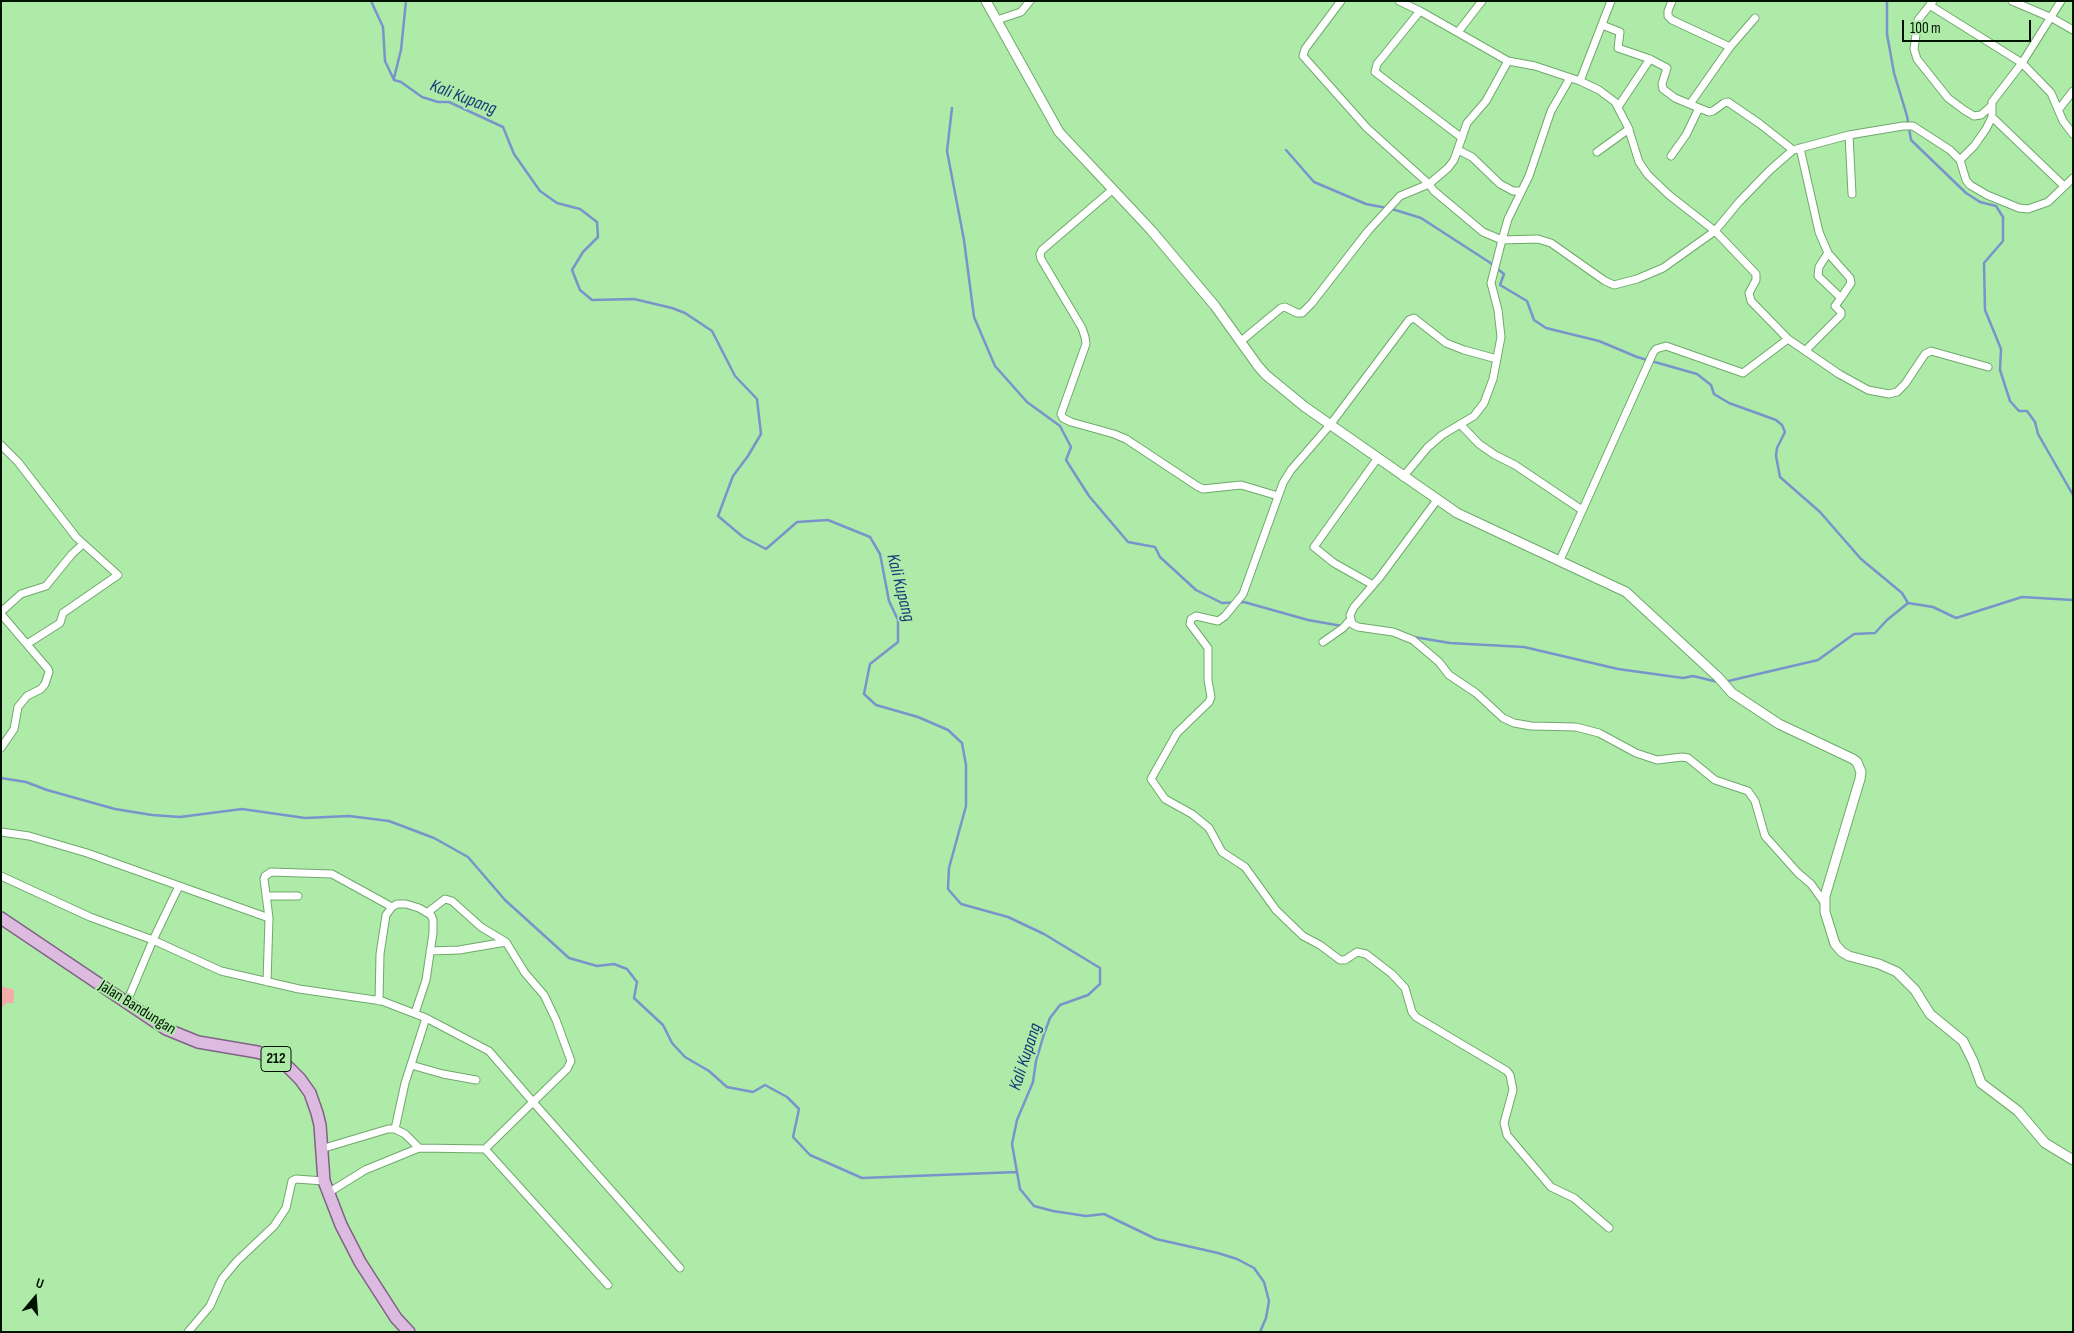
<!DOCTYPE html>
<html>
<head>
<meta charset="utf-8">
<style>
	body { margin:0 }
	#map { position:relative; width:2074px; height:1333px; overflow:hidden; background:#aeeba9; font-family:"Sofia Sans Condensed",sans-serif }
	canvas { display:block }
	.frame { position:absolute; inset:0; border:2px solid #001300; pointer-events:none }
	.north { position:absolute; left:10px; top:1273px; width:50px; height:50px; -webkit-text-stroke:4px #aeeba9; paint-order:stroke; rotate:18deg; font-size:14px; font-weight:700; line-height:20px; text-align:center; color:#001300 }
	.north::after { content:''; display:block; margin:auto; width:18px; height:22px; background:#001300; clip-path:polygon(50% 0,100% 100%,50% 72%,0 100%) }
	.scale { position:absolute; left:1902px; top:20px; width:129px; height:22px; box-sizing:border-box; border:2px solid #001300; border-top:0; padding-left:6px; font-size:15px; line-height:18px; white-space:nowrap; color:#001300; -webkit-text-stroke:4px #aeeba9; paint-order:stroke }
</style>
</head>
<body>
<div id="map">
<canvas width="2074" height="1333"></canvas>
<div class="frame"></div>
<div class="north">U</div>
<div class="scale">100 m</div>
</div>
<script>
const g = document.querySelector('canvas').getContext('2d');
g.lineJoin = 'round';
function paint(path, color) { g.fillStyle = color; g.fill(path, 'evenodd'); }
const poly = rows => new Path2D(rows.map(r => 'M' + r).join(''));
function trace(path, color, width, dash) { g.strokeStyle = color; g.lineWidth = width; g.lineCap = dash ? 'butt' : 'round'; g.setLineDash(dash || []); g.stroke(path); }
function write(font, color, halo, rows, align = 'center') {
  g.font = font + ' "Sofia Sans Condensed",sans-serif'; g.lineWidth = 4; g.setLineDash([]); g.textBaseline = 'middle'; g.strokeStyle = halo; g.fillStyle = color; for (const [text, x, y, turn = 0] of rows) {
    g.save(); g.translate(x, y); g.rotate((+turn || 0) * Math.PI / 180); g.textAlign = isNaN(turn) ? turn : align; if (halo) g.strokeText(text, 0, 0); g.fillText(text, 0, 0); g.restore();
  }
}
paint(poly([
	[1,986,14,990,14,1003,7,1003,1,1008]
]), '#f3ada9');
trace(poly([
	[371,1,383,27,385,61,394,80,401,82,422,97,438,102,449,102,503,127,514,154,540,191,557,203,580,209,597,222,598,237,583,252,572,270,580,290,592,300,634,299,672,308,685,313,712,331,735,376,757,399,761,434,748,456,733,476,718,516,743,537,766,549,797,522,828,520,870,537,880,554,889,601,898,620,898,642,870,664,864,694,876,705,918,717,948,730,962,743,966,765,966,806,949,868,948,889,961,904,1008,917,1044,934,1100,968,1100,984,1088,995,1060,1005,1050,1018,1044,1034,1036,1061,1033,1082,1017,1120,1012,1144,1020,1189,1034,1206,1053,1211,1086,1216,1104,1214,1156,1239,1218,1253,1237,1259,1254,1268,1264,1282,1269,1301,1266,1318,1260,1332],
	[1887,1,1887,34,1894,73,1907,116,1911,140,1966,193,1980,202,1996,206,2003,217,2003,241,1984,263,1985,310,2001,349,2000,370,2010,401,2019,411,2027,411,2035,422,2038,434,2073,495],
	[394,78,401,50,406,1],
	[952,108,947,151,964,240,974,317,995,366,1027,402,1060,426,1071,447,1066,460,1089,496,1128,542,1155,547,1160,557,1196,590,1222,603,1244,602,1308,620,1342,626],
	[1286,150,1314,182,1366,204,1392,209,1421,218,1489,262,1504,274,1500,285,1527,301,1534,320,1546,328,1599,341,1637,357,1697,374,1711,385,1714,394,1729,403,1776,420,1782,425,1785,432,1777,448,1776,456,1780,477,1820,512,1861,559,1902,593,1908,603],
	[1414,637,1450,643,1524,647,1618,669,1683,678,1693,676,1718,682],
	[1724,682,1818,660,1854,634,1875,633,1887,620,1908,603,1933,607,1956,618,2022,597,2073,600],
	[1,778,26,782,47,790,115,809,152,815,180,817,242,809,305,818,349,816,389,821,434,838,468,857,505,900,569,958,597,966,614,964,627,969,637,982,634,998,663,1025,672,1043,685,1057,709,1071,727,1087,753,1092,765,1085,787,1097,799,1109,793,1137,810,1155,862,1178,1017,1172]
]), '#7894ca', 2.5);
const minor = poly([
	[1341,1,1305,49,1303,56,1367,128,1429,184,1434,191,1483,232,1502,240,1538,239,1551,243,1605,281,1614,285,1637,279,1663,268,1715,231,1739,202,1770,170,1793,150,1849,135,1903,126,1913,126,1950,150,1960,160,1974,146,1986,129,1992,117,1992,102,2022,63,2061,1],
	[1399,1,1420,11,1508,61,1535,66,1580,81,1599,90,1615,102,1628,127,1639,162,1648,175,1669,195,1715,231,1756,274,1756,280,1749,293,1751,301,1788,339,1839,374,1868,390,1889,394,1897,392,1905,384,1925,354,1931,351,1988,367],
	[1672,1,1668,11,1668,16,1672,20,1730,47],
	[1933,1,1918,20,1914,49,1917,59,1948,98,1964,110,1974,116,1981,115,1990,107],
	[2012,1,2052,18,2073,30],
	[1931,6,2022,63,2051,93,2063,121,2073,134],
	[1420,11,1377,64,1375,72,1462,138],
	[997,20,1021,12,1030,1],
	[1602,25,1620,32,1618,48,1650,59,1667,68,1662,84,1663,89,1675,98,1699,108],
	[1458,32,1482,1],
	[1580,81,1611,1],
	[1690,104,1730,47,1755,18],
	[1618,107,1650,59],
	[2059,109,2073,91],
	[1992,117,2064,186],
	[1849,135,1852,194],
	[1800,148,1819,232,1828,253,1819,267,1818,276,1841,298,1835,306,1841,312,1841,315,1805,351],
	[1458,150,1472,157,1500,184,1513,191,1521,191],
	[1597,152,1629,129],
	[1671,156,1686,135,1699,108,1709,112,1713,111,1724,103,1728,102,1760,124,1793,150],
	[1960,160,1966,180,1970,185,1987,195,2019,208,2028,209,2048,202,2073,178],
	[1112,190,1042,250,1040,254,1041,259,1082,328,1085,337,1086,344,1061,414,1063,418,1071,422,1114,434,1126,439,1197,486,1203,489,1241,485,1278,496],
	[1828,253,1850,278,1851,283,1841,298],
	[1240,342,1281,308,1285,307,1297,313,1302,313,1312,303,1368,231,1400,196,1429,184,1448,168,1454,160,1467,123,1486,101,1508,61],
	[1497,359,1464,350,1446,343,1414,318,1409,320,1330,425,1291,470,1283,483,1243,594,1225,616,1218,621,1196,616,1191,619,1190,624,1208,648,1208,680,1211,697,1209,702,1177,733,1151,779,1165,799,1192,814,1209,828,1222,852,1245,867,1276,910,1303,936,1320,945,1340,960,1345,960,1357,952,1366,954,1392,974,1405,988,1412,1012,1416,1017,1507,1071,1510,1075,1513,1090,1504,1123,1507,1135,1551,1187,1574,1198,1609,1228],
	[1460,424,1479,444,1495,455,1515,465,1582,510],
	[1,445,18,462,76,537,118,575,63,613,60,623,27,644],
	[1403,477,1428,447,1442,435,1474,416,1484,403,1493,379,1501,337,1498,310,1491,283,1502,240,1508,219,1529,176,1551,111,1570,78],
	[1437,500,1380,577,1354,607,1350,615,1352,624,1358,627,1393,632,1413,640,1439,662,1449,675,1476,693,1503,718,1514,723,1531,726,1576,727,1599,733,1636,753,1657,760,1682,757,1688,758,1715,780,1748,791,1755,801,1765,836,1798,873,1811,884,1824,902],
	[1560,560,1653,353,1656,349,1666,346,1743,373,1788,339],
	[1373,585,1334,563,1314,547,1377,459],
	[1,612,21,594,46,586,72,554,83,544],
	[1,614,48,669,49,672,45,684,41,689,27,696,18,707,14,729,1,748],
	[1323,642,1343,628,1350,620],
	[1,832,29,836,87,853,269,918,267,982],
	[1,876,90,917,153,940,221,971,299,989,382,1001,426,1018,489,1051,533,1102,567,1069,571,1061,556,1020,544,995,525,973,506,942,459,950,430,951],
	[266,896,298,896],
	[428,912,445,899,452,901,481,927,506,942],
	[269,918,264,879,265,876,271,872,332,874,392,907],
	[379,1001,380,954,386,915,392,907,397,904,406,904,419,908,431,915,433,920,433,933,426,980,415,1013],
	[126,1004,153,940,179,886],
	[411,1065,443,1074,476,1080],
	[395,1129,405,1083,426,1018],
	[321,1149,388,1129,395,1129,405,1134,419,1148],
	[485,1149,608,1285],
	[328,1193,365,1170,419,1148,485,1149,533,1102,680,1268],
	[188,1332,210,1306,222,1279,237,1261,274,1226,286,1208,292,1181,296,1179,324,1181]
]);
const tertiary = poly([
	[986,1,1059,132,1151,230,1215,306,1258,366,1266,375,1305,407,1457,513,1626,592,1718,677,1732,693,1779,724,1853,759,1857,762,1861,772,1860,779,1825,896,1825,912,1835,944,1842,952,1849,956,1879,964,1897,972,1915,990,1930,1014,1963,1041,1973,1061,1981,1083,2018,1111,2045,1143,2073,1160]
]);
const primary = poly([
	[1,918,166,1029,198,1042,257,1052,273,1057,288,1067,300,1079,310,1093,317,1113,320,1125,324,1181,341,1225,360,1262,396,1318,409,1332]
]);
trace(minor, '#6fa96b', 9);
trace(tertiary, '#6fa96b', 11);
trace(primary, '#816285', 14);
trace(minor, '#fff', 7);
trace(tertiary, '#fff', 9);
trace(primary, '#ddbbe1', 11);
for (const [x, y, w] of [
	[276,1059,30]
]) { const box = new Path2D(); box.roundRect(x - w / 2, y - 12.5, w, 25, 4); g.fillStyle = '#aeeba9'; g.fill(box); trace(box, '#001300', 1); }
write('bold 15px', '#001300', null, [
	["212",276,1059]
]);
write('16px', '#001300', '#aeeba9', [
	["Jalan Bandungan",137,1008,32]
]);
write('italic 18px', '#193878', '#aeeba9', [
	["Kali Kupang",463,98,21],
	["Kali Kupang",900,588,76],
	["Kali Kupang",1026,1057,-72]
]);
</script>
</body>
</html>
